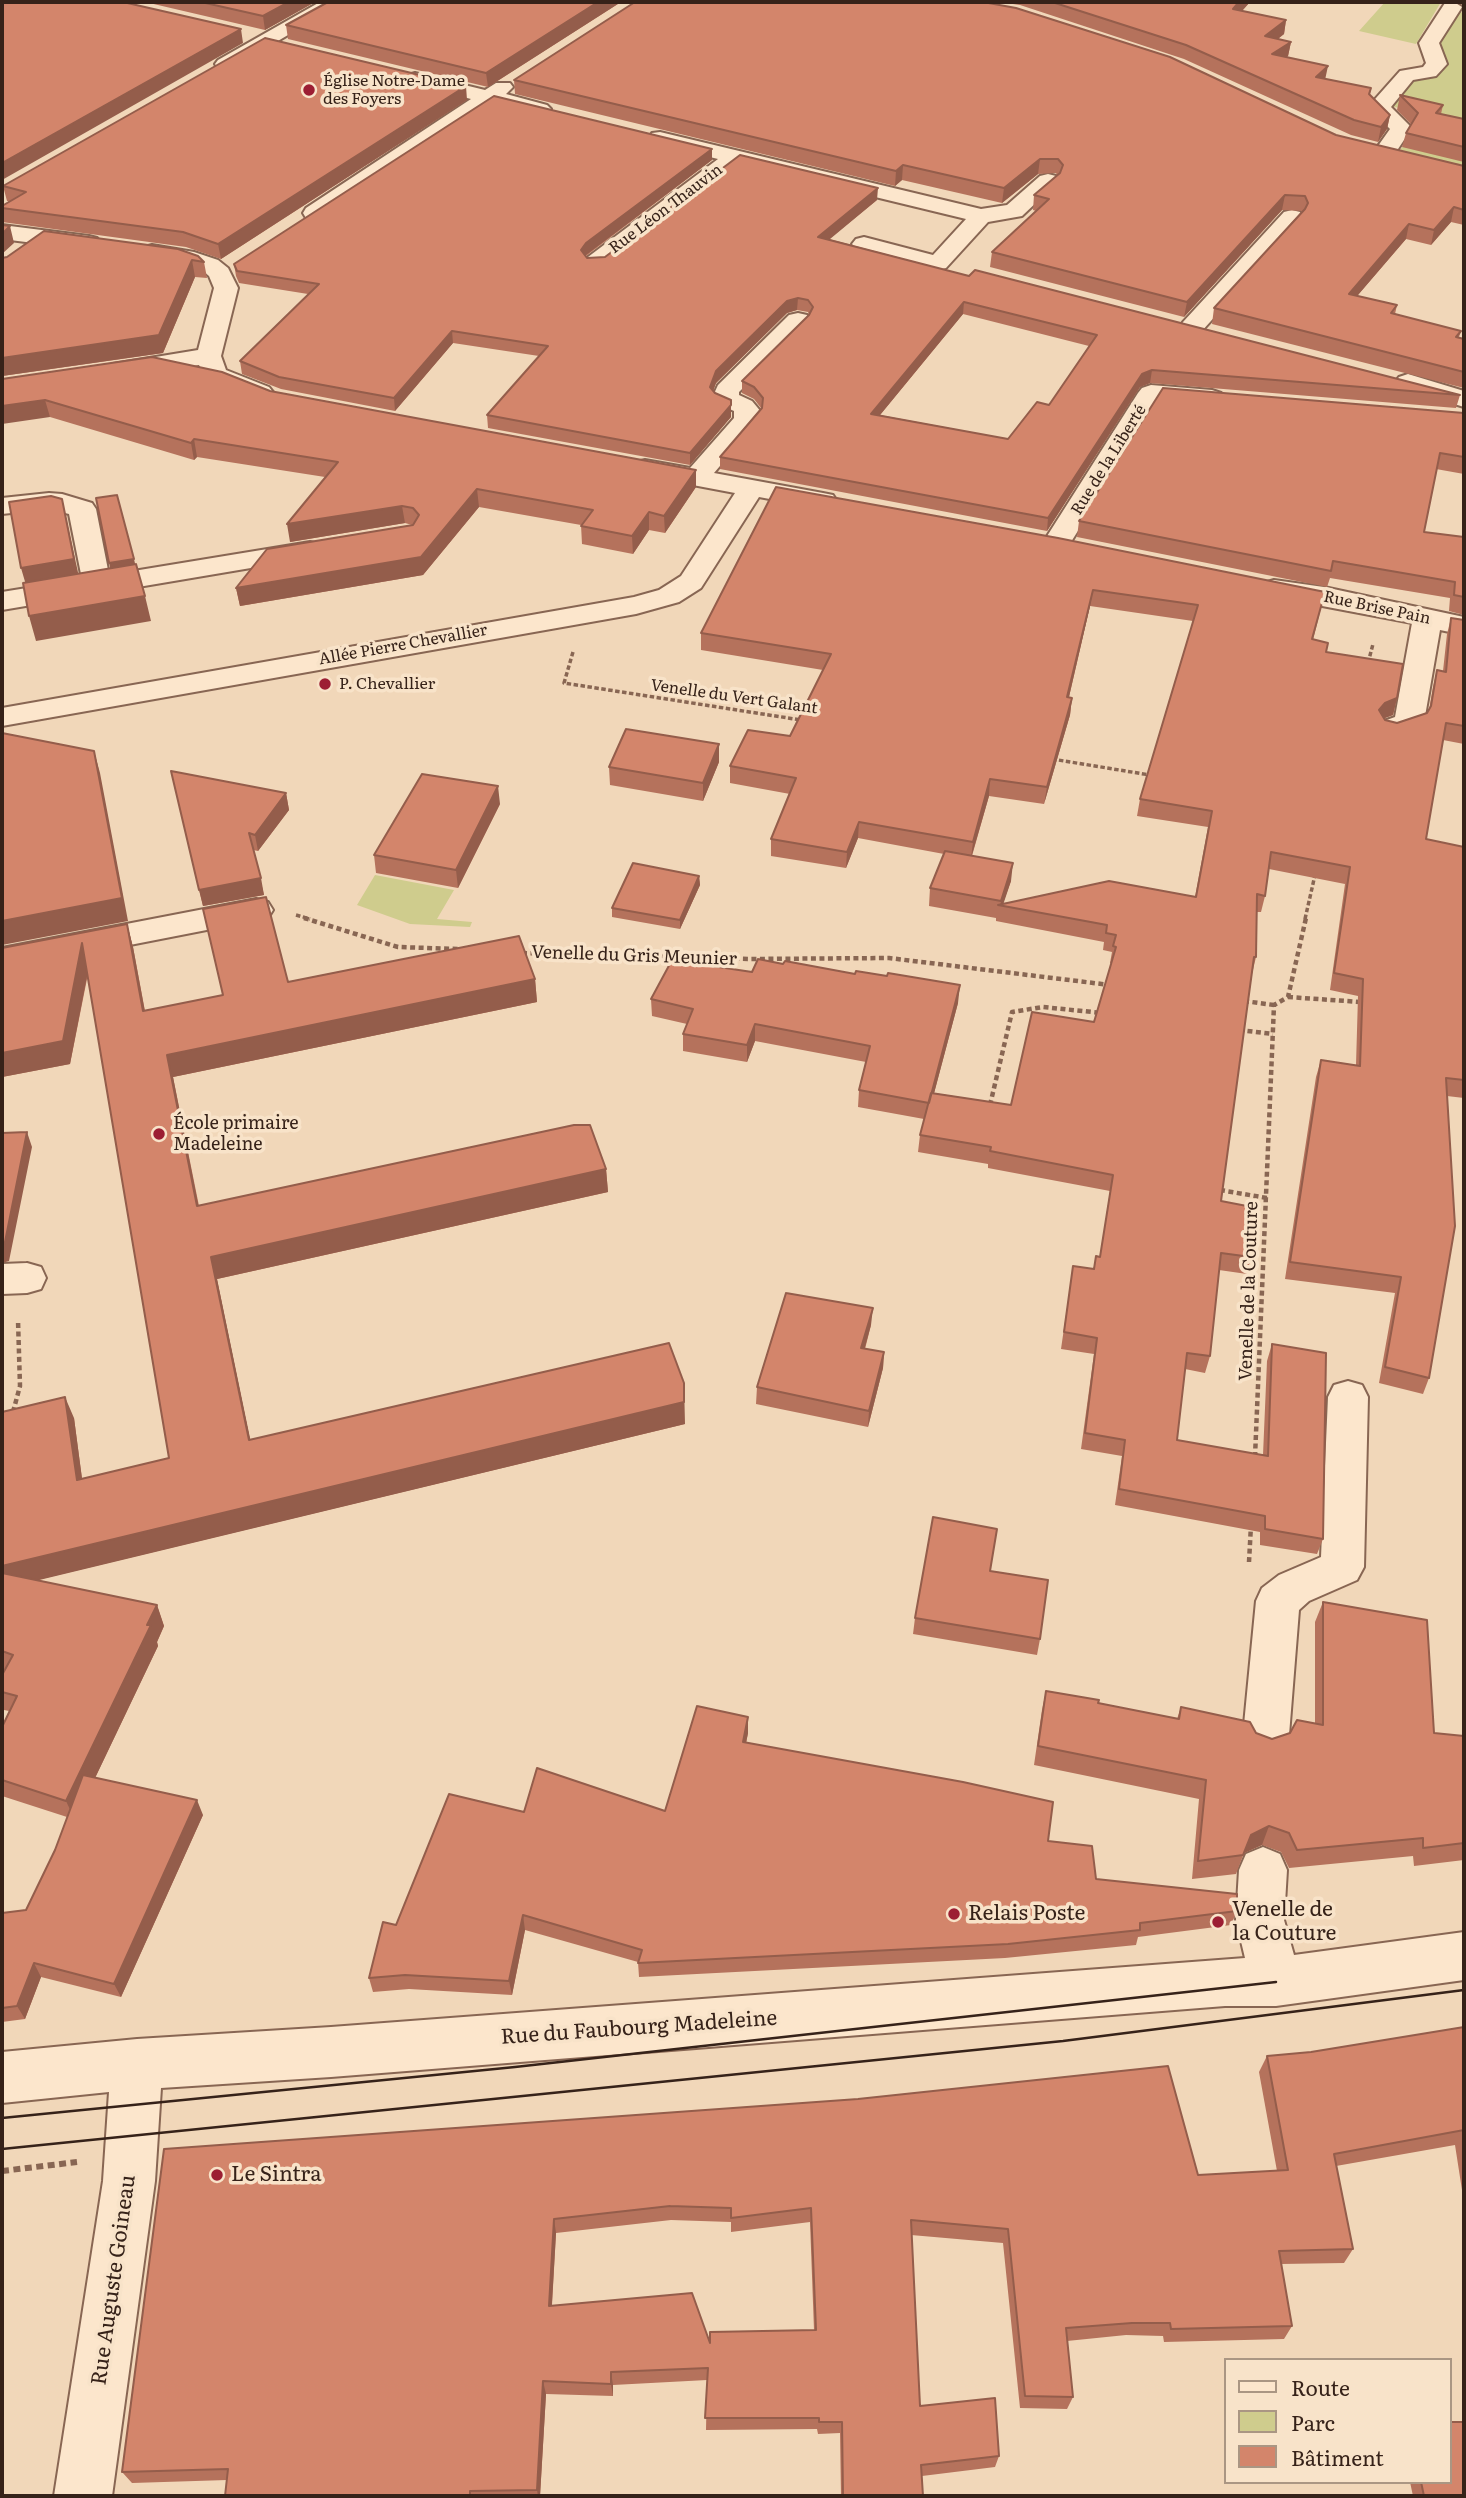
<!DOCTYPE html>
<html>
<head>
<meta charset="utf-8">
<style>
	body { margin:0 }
	#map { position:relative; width:1466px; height:2498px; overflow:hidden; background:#f1d7b9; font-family:Literata,serif }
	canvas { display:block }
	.frame { position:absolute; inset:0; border:4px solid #362219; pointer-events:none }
	.legend { position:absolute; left:1224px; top:2358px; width:228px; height:126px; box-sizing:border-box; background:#f8e3c9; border:2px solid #aa9683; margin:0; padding:9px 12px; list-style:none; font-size:21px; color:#362219 }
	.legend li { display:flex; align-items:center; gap:14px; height:35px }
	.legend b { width:35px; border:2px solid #aa9683 }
</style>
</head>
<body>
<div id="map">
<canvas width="1466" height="2498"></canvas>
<div class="frame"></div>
<ul class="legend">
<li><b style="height:9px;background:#fce6cc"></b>Route</li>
<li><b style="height:19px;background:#cfcc8d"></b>Parc</li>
<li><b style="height:19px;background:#d3856b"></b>Bâtiment</li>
</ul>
</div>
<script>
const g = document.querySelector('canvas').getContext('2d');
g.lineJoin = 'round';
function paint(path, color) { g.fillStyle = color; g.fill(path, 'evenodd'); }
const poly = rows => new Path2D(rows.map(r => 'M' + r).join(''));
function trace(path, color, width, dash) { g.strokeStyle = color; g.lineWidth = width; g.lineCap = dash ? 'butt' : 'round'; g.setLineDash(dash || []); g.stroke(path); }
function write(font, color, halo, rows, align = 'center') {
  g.font = font + ' Literata,serif'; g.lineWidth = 7; g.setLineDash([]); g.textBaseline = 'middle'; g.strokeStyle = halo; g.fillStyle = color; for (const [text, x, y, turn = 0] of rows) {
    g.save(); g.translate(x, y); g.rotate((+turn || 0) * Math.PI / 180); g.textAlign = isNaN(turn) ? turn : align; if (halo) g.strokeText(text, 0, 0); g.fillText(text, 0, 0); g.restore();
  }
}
paint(poly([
	[1385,2,1441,2,1416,44,1359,31],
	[1456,11,1464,13,1464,167,1399,151,1430,115,1386,105,1414,76,1433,73,1436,44],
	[375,875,454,890,437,919,472,922,470,927,410,924,357,905]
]), '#cfcc8d');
const minor = poly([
	[320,2,344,2,232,68,225,70,218,68,215,64,218,60,320,2],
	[1454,2,1462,7,1439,43,1447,64,1436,76,1413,80,1391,107,1412,128,1392,158,1376,158,1373,153,1390,129,1368,107,1400,71,1423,67,1426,63,1419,43,1445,3,1454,2],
	[415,73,485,90,496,83,510,83,513,87,506,94,547,105,551,109,547,113,540,115,492,104,322,218,306,218,303,213,306,208,471,99,408,83,405,79,408,75,415,73],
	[660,132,981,209,1007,205,1040,176,1048,174,1056,176,1059,181,1022,216,988,222,946,268,938,270,856,249,852,244,856,239,864,237,933,255,966,219,739,164,604,267,588,267,584,262,588,257,718,159,652,143,649,138,652,133,660,132],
	[1292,210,1300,212,1303,217,1300,222,1201,332,1192,334,1183,332,1180,327,1183,322,1284,212,1292,210],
	[2,225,89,236,97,238,101,243,97,248,89,250,2,239,2,225],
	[152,245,194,252,218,260,228,268,238,288,221,356,226,370,269,387,273,392,269,397,260,400,251,397,206,379,199,365,122,377,113,374,109,369,113,364,198,350,214,288,209,276,202,270,182,263,144,257,140,252,144,247,152,245],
	[798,313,807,315,810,320,807,325,739,392,739,395,752,401,757,407,761,412,759,420,714,473,823,493,833,495,837,501,833,507,823,509,759,497,701,588,679,602,636,614,2,726,2,708,634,597,659,590,681,576,735,493,645,476,636,474,632,468,636,462,645,460,690,468,734,418,734,411,716,403,712,398,718,385,789,315,798,313],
	[1408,374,1464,391,1464,407,1399,387,1395,382,1399,377,1408,374],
	[1151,385,1212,390,1221,393,1225,398,1221,403,1212,406,1159,401,1066,550,1056,552,1046,550,1042,544,1138,393,1142,388,1151,385],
	[49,493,62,494,92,503,96,509,109,575,310,542,320,544,324,550,320,556,310,558,2,610,2,592,82,579,69,514,49,509,2,514,2,498,49,493],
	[1274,580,1324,587,1464,617,1464,635,1440,630,1424,722,1420,728,1392,737,1381,734,1377,728,1381,722,1395,717,1412,623,1264,595,1260,589,1264,583,1274,580],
	[256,899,268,902,273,910,268,918,2,970,2,948,256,899],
	[27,1263,41,1267,46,1278,41,1289,27,1293,2,1294,2,1264,27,1263],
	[1348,1381,1362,1385,1368,1397,1364,1567,1357,1580,1309,1601,1299,1610,1289,1735,1282,1750,1266,1756,1250,1750,1243,1735,1256,1601,1262,1588,1279,1575,1321,1557,1328,1397,1334,1385,1348,1381],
	[1263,1847,1280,1854,1287,1870,1284,1920,1294,1955,1464,1932,1464,1980,1276,2006,1225,2006,331,2077,161,2088,155,2181,112,2496,54,2496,103,2181,109,2092,2,2103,2,2052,137,2039,331,2027,1245,1958,1236,1920,1239,1870,1246,1854,1263,1847]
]);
trace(minor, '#886653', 4);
trace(poly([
	[573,652,564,683,801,720],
	[1368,663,1373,644],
	[1052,759,1150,775],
	[296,915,310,919],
	[1305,919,1315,875]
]), '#886653', 3.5, [4.5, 2.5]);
trace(poly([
	[304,918,398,947,458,949],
	[522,953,748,959,889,958,1110,985],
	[1288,997,1361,1002],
	[1244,1001,1274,1005],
	[1239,1030,1273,1034],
	[990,1105,1012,1012,1043,1007,1102,1013],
	[1220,1190,1267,1198],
	[13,1412,20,1386,18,1320],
	[1255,1457,1274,1005,1288,997,1306,918],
	[1249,1562,1251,1525]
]), '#886653', 4.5, [5, 3.5]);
trace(poly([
	[2,2171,77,2162]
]), '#886653', 6, [7, 4.5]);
paint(minor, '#fce6cc');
trace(poly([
	[2,2118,515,2067,1276,1982],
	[2,2149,1063,2041,1464,1990]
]), '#362219', 2.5);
paint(poly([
	[145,2,315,2,265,30],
	[328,2,621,2,488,87,288,39,286,25],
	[999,2,1250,2,1242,11,1286,20,1284,34,1278,39,1291,42,1288,56,1287,57,1325,79,1371,88,1370,95,1390,115,1387,129,1378,142,1351,135,1184,59,1020,5],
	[514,80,1336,135,1464,166,1464,225,1451,222,1431,245,1406,239,1357,296,1397,305,1395,314,1461,331,1459,337,1464,339,1464,388,1212,324,1214,308,1302,211,1282,210,1184,317,990,267,992,252,1036,211,1033,210,1034,195,1057,175,1056,173,1038,174,1002,203,902,180,895,186,515,94],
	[1400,95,1443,105,1441,114,1464,119,1464,162,1402,147,1406,133,1411,124,1397,110],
	[467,100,221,259,186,247,2,222,2,206,9,201,7,201,3,186],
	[712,160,586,256,587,258,605,257,877,200,829,239,969,276,1460,395,1456,408,1150,383,1140,387,1047,531,720,469,720,457,761,408,754,399,742,393,742,381,809,315,808,312,797,310,787,313,716,383,713,391,731,417,690,465,488,428,487,415,539,356,453,343,395,411,281,389,242,374,240,361,308,294,239,283,236,276,234,264],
	[963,314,1089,346,1049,405,1008,439,880,415],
	[44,231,204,262,207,278,195,277,163,353,2,376,2,258,7,257],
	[2,379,270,391,696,470,696,487,665,533,649,530,633,554,582,544,581,525,479,507,423,575,240,606,236,588,412,525,405,523,290,542,325,477,197,457,194,460,50,417],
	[1464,413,1464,474,1436,469,1424,532,1464,537,1464,615,1449,611,1450,598,1330,578,1327,587,1077,537,1079,521],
	[776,487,1325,592,1313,640,1326,652,1397,698,1393,715,1384,718,1385,720,1397,723,1427,713,1429,710,1433,687,1437,670,1443,671,1447,634,1451,618,1464,620,1464,744,1443,740,1426,839,1464,847,1464,1098,1447,1096,1429,1378,1423,1394,1379,1383,1395,1293,1285,1279,1316,1077,1321,1060,1356,1065,1358,996,1330,990,1345,884,1269,869,1265,896,1261,912,1257,912,1256,957,1252,974,1221,1201,1251,1257,1247,1274,1219,1270,1210,1356,1205,1373,1185,1369,1177,1440,1263,1455,1267,1361,1272,1344,1323,1539,1317,1554,1260,1545,1260,1532,1115,1505,1122,1456,1081,1449,1094,1354,1061,1349,1073,1266,1094,1269,1100,1257,1110,1191,988,1168,988,1164,918,1152,920,1135,924,1119,858,1107,859,1090,866,1062,755,1041,747,1062,683,1051,683,1034,687,1024,652,1016,651,999,752,972,958,1003,934,1093,1011,1105,1094,1022,1111,963,1110,963,1112,952,1103,950,1104,942,996,921,996,918,929,906,930,888,944,854,858,838,846,868,771,856,771,839,790,794,730,783,730,766,790,736,823,670,701,650,701,633],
	[1090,606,1193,621,1140,799,1137,816,1208,827,1195,897,1003,903,1011,881,972,856,989,796,1044,804,1070,715,1072,698,1069,697],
	[719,762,703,801,610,785,609,767],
	[171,771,286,793,289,810,258,851,253,850,264,895,203,906],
	[500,804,458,888,376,873,374,855],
	[699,876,700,885,680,929,612,917,612,908],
	[127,924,133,947,145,1011,288,982,535,979,537,1002,173,1077,199,1206,606,1169,608,1192,217,1279,250,1440,685,1424,37,1580,157,1605,164,1626,157,1642,158,1646,95,1778,203,1815,121,1997,41,1977,25,2019,2,2022,2,1913,26,1910,55,1850,67,1817,2,1796,2,1727,9,1711,4,1710,2,1705,2,1675,5,1670,2,1669,2,1412,74,1418,82,1479,169,1458,88,974,70,1064,2,1077,2,948],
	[871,1325,865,1349,884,1352,883,1368,868,1427,756,1404,757,1387],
	[990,1571,1040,1639,1037,1655,913,1634,915,1618],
	[1323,1602,1434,1733,1464,1736,1464,1860,1414,1866,1413,1856,1289,1868,1281,1852,1262,1845,1244,1853,1236,1874,1192,1879,1199,1799,1034,1765,1042,1710,1046,1691,1098,1703,1177,1719,1181,1707,1272,1739,1315,1724,1315,1622],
	[748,1717,748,1733,746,1743,1048,1841,1096,1879,1237,1911,1231,1925,1138,1937,1136,1945,1005,1958,639,1977,638,1962,525,1930,512,1995,409,1989,373,1992,369,1978,396,1925,524,1812,665,1811],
	[1464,2027,1464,2203,1455,2145,1336,2166,1353,2249,1344,2263,1281,2264,1292,2326,1284,2339,1164,2342,1163,2336,1126,2335,1067,2341,1073,2397,1067,2409,1020,2408,1003,2243,911,2235,920,2406,999,2456,995,2467,922,2476,923,2496,841,2496,840,2433,818,2434,817,2429,706,2430,707,2380,613,2385,613,2396,546,2394,540,2496,225,2496,227,2480,132,2483,122,2472,164,2149,1198,2175,1277,2171,1259,2072,1267,2056,1311,2052],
	[671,2220,731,2222,731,2232,810,2222,814,2330,710,2343,552,2305,556,2233],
	[1410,2482,1450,2482,1464,2496,1413,2496]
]), '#b5725c');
paint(poly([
	[289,2,315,2,265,30,263,16],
	[598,2,621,2,488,87,486,73],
	[1239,2,1250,2,1231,23,1233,9],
	[1286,20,1284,34,1263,50,1265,36],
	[241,29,243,43,2,180,2,163],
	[1291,42,1288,56,1270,68,1272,54],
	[1328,66,1325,80,1316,77],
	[466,86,467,100,221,259,218,244],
	[1390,115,1387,129,1378,142,1381,127],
	[712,149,712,160,586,255,581,262,581,250,586,243],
	[1040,159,1038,174,1002,203,1004,188],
	[903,165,902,180,895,186,896,171],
	[878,188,877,200,818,249,818,237],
	[1285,195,1282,210,1184,317,1187,302],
	[1454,207,1451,222,1431,245,1434,230],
	[1409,224,1406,239,1346,309,1349,294],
	[10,226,14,243,2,254,2,234],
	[192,260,195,277,163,353,2,376,2,358],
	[798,298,797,310,787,313,716,383,710,400,710,387,716,371,787,301],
	[964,302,963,314,871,426,871,414],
	[452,331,453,343,395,411,394,398],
	[1152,370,1150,383,1140,387,1047,531,1048,518,1142,374],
	[45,400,50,417,2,424,2,406],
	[731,405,731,417,690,465,690,453],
	[194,439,197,457,194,460,191,443],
	[696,470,696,487,665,533,664,516],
	[477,489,479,507,423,575,240,606,236,588,421,557],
	[62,499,79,577,26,585,21,568],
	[402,506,405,523,290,542,287,524],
	[649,512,649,530,633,554,632,536],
	[134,559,136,568,111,572,109,563],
	[1093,590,1090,606,1065,714,1067,697],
	[145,596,151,621,36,641,29,616],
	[1072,698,1070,715,1044,804,1047,787],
	[1397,698,1393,715,1380,720,1379,710,1385,703],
	[719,744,719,762,703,801,703,783],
	[94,751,100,773,128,921,2,945,2,921],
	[990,779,989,796,971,858,973,842],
	[498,786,500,804,458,888,456,870],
	[286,793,289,810,258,851,255,835],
	[859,822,858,838,846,868,847,852],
	[1013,863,1011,881,1003,905,1000,905],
	[699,876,700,885,680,929,680,920],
	[261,878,264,895,203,906,199,890],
	[127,924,133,947,149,1034,143,1011],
	[82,943,89,966,70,1064,2,1077,2,1053],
	[535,979,537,1002,173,1077,203,1229,197,1206,167,1055],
	[960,985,958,1003,927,1120,929,1103],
	[755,1024,755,1041,747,1062,747,1045],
	[27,1132,32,1147,9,1261,2,1263,2,1247],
	[606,1169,608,1192,217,1279,255,1462,249,1440,211,1257],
	[873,1308,871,1325,860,1365,861,1348],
	[884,1352,883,1368,868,1427,869,1411],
	[684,1383,685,1424,2,1589,2,1566],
	[2,1390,4,1395,2,1404],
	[65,1397,74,1418,85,1501,77,1480],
	[157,1605,164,1626,157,1642,158,1646,75,1820,66,1801],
	[748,1717,748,1733,743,1758,743,1742],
	[197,1800,203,1815,121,1997,114,1984],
	[1269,1826,1262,1845,1244,1853,1251,1835],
	[523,1915,525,1930,512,1995,509,1981],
	[34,1963,41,1977,25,2019,17,2006],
	[554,2219,556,2233,551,2319,549,2306],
	[611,2372,613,2385,613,2396,611,2384],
	[543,2381,546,2394,540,2496,538,2496,537,2490]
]), '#945d4b');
const building = poly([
	[2,2,123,2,241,29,2,163,2,2],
	[201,2,289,2,263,16,201,2],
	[328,2,598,2,486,73,286,25,328,2],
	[635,2,983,2,1016,8,1170,57,1336,135,1464,166,1464,210,1454,207,1434,230,1409,224,1349,294,1397,305,1391,313,1461,331,1456,337,1464,339,1464,372,1214,308,1305,209,1308,203,1305,196,1285,195,1187,302,992,252,1049,199,1034,195,1060,173,1063,165,1058,159,1040,159,1004,188,903,165,896,171,514,80,635,2],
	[1052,2,1239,2,1233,9,1286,20,1265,36,1291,42,1272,54,1328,66,1316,77,1371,88,1369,94,1390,115,1381,127,1354,120,1186,45,1052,2],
	[265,38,466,86,218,244,183,232,2,208,2,206,26,192,3,186,265,38],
	[1400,95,1443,105,1436,113,1464,119,1464,147,1406,133,1418,113,1400,95],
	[494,96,712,149,586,243,581,250,587,258,605,257,740,155,878,188,818,237,969,276,975,270,1460,395,1152,370,1142,374,1048,518,720,457,762,408,763,398,754,387,742,381,809,315,813,307,808,300,798,298,787,301,716,371,710,387,715,393,731,400,731,405,690,453,487,415,548,346,452,331,394,398,279,377,240,361,319,284,237,271,234,264,494,96],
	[964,302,1097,335,1049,405,1037,402,1008,439,871,414,964,302],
	[2,225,10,226,2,234,2,225],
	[44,231,178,249,198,256,204,262,192,260,159,335,2,358,2,258,7,257,44,231],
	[152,357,222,372,270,391,696,470,664,516,649,512,632,536,581,526,593,510,477,489,421,557,236,588,267,549,413,525,419,515,413,508,402,506,287,524,338,462,194,439,191,443,45,400,2,406,2,379,152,357],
	[1163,388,1464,413,1464,457,1440,453,1424,532,1464,537,1464,597,1454,595,1455,582,1333,561,1331,571,1079,521,1163,388],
	[776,487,1058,538,1325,592,1312,639,1328,643,1326,652,1403,664,1397,698,1385,703,1379,710,1385,720,1397,723,1427,713,1431,706,1437,670,1446,672,1451,618,1464,620,1464,726,1446,723,1426,839,1464,847,1464,1080,1446,1078,1455,1226,1429,1378,1385,1367,1401,1277,1290,1262,1321,1060,1360,1066,1363,979,1334,973,1350,867,1271,852,1265,896,1257,894,1256,957,1254,957,1221,1201,1252,1207,1251,1257,1221,1253,1210,1356,1187,1353,1177,1440,1268,1456,1272,1344,1326,1353,1323,1539,1265,1529,1265,1516,1119,1489,1125,1440,1085,1433,1097,1338,1064,1332,1073,1266,1094,1269,1096,1256,1100,1257,1113,1175,990,1151,991,1147,920,1135,931,1093,1011,1105,1032,1012,1094,1022,1116,947,1113,946,1116,935,1106,933,1107,925,998,905,1109,881,1196,897,1212,811,1140,799,1198,605,1093,590,1067,697,1072,698,1047,787,990,779,973,842,859,822,847,852,771,839,796,778,730,766,748,730,790,736,831,654,701,633,776,487],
	[117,495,134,559,109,563,96,498,117,495],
	[51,496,62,499,74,559,21,568,9,502,51,496],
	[136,564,145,596,29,616,23,583,136,564],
	[626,729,719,744,703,783,609,767,626,729],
	[2,733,94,751,122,898,2,921,2,733],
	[171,771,286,793,255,835,249,833,261,878,199,890,171,771],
	[422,774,498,786,456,870,374,855,422,774],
	[945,851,1013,863,1001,901,930,888,945,851],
	[633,863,699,876,680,920,612,908,633,863],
	[266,897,288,982,519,936,535,979,167,1055,197,1206,574,1125,590,1125,606,1169,211,1257,249,1440,669,1343,684,1383,684,1402,2,1566,2,1412,65,1397,77,1480,169,1458,82,943,63,1041,2,1053,2,948,127,924,143,1011,223,995,203,909,266,897],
	[758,959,783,964,785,961,855,974,856,971,887,976,888,973,960,985,929,1103,859,1090,870,1046,755,1024,747,1045,683,1034,693,1009,651,999,672,960,752,972,758,959],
	[27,1132,4,1247,2,1247,2,1133,27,1132],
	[786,1293,873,1308,861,1348,884,1352,869,1411,757,1387,786,1293],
	[933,1517,997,1529,990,1571,1048,1580,1040,1639,915,1618,933,1517],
	[2,1573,157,1605,147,1625,151,1625,66,1801,2,1780,2,1727,17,1696,2,1692,2,1675,13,1655,2,1651,2,1573],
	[1323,1602,1427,1620,1434,1733,1464,1736,1464,1843,1423,1848,1423,1838,1297,1850,1289,1833,1269,1826,1251,1835,1243,1855,1198,1861,1206,1780,1038,1746,1046,1691,1099,1700,1098,1703,1179,1719,1181,1707,1250,1722,1256,1733,1272,1739,1290,1733,1297,1720,1323,1725,1323,1602],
	[697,1706,748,1717,743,1742,963,1782,1053,1802,1048,1841,1092,1846,1096,1879,1237,1894,1237,1911,1140,1923,1140,1930,1008,1944,638,1963,642,1950,523,1915,509,1981,405,1975,369,1978,383,1922,396,1925,449,1794,524,1812,537,1768,665,1811,697,1706],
	[83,1775,197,1800,114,1984,34,1963,17,2006,2,2008,2,1913,26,1910,55,1850,83,1775],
	[1464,2027,1464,2130,1334,2154,1353,2249,1279,2251,1292,2326,1171,2329,1170,2323,1132,2323,1066,2328,1073,2397,1025,2396,1008,2229,911,2220,920,2406,995,2398,999,2456,921,2465,923,2496,843,2496,842,2422,819,2422,819,2418,705,2418,708,2368,611,2372,611,2384,543,2381,537,2490,470,2491,470,2496,225,2496,228,2469,122,2472,164,2149,858,2099,1168,2066,1198,2175,1288,2170,1267,2056,1311,2052,1464,2027],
	[670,2206,731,2208,731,2218,811,2208,816,2330,710,2332,710,2343,692,2293,549,2306,554,2219,670,2206],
	[1450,2422,1464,2422,1464,2496,1424,2496,1421,2482,1450,2482,1450,2422]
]);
paint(building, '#d3856b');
trace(building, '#945d4b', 2);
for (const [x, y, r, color] of [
	[309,90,7,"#9c1e33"],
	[325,684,7,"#9c1e33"],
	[159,1134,7,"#9c1e33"],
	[954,1914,7,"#9c1e33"],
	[1218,1922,7,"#9c1e33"],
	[217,2175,7,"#9c1e33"]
]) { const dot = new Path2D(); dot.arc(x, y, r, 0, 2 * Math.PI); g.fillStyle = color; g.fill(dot); trace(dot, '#f8e3c9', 2.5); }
write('16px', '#362219', '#f8e3c9', [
	["Église Notre-Dame",323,81],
	["des Foyers",323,99],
	["P. Chevallier",339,684]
], 'left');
write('16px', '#362219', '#f8e3c9', [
	["Rue Léon Thauvin",666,209,-37],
	["Rue de la Liberté",1109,460,-58],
	["Rue Brise Pain",1377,608,12],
	["Allée Pierre Chevallier",403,645,-10],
	["Venelle du Vert Galant",734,697,8]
]);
write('18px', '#362219', '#f8e3c9', [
	["Venelle du Gris Meunier",634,956,2],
	["Venelle de la Couture",1249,1291,-88]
]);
write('18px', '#362219', '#f8e3c9', [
	["École primaire",173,1124],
	["Madeleine",173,1145]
], 'left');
write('21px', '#362219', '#f8e3c9', [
	["Venelle de",1232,1910],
	["la Couture",1232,1934],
	["Relais Poste",968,1914],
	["Le Sintra",231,2175]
], 'left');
write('21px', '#362219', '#f8e3c9', [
	["Rue du Faubourg Madeleine",639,2028,-4],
	["Rue Auguste Goineau",114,2280,-82]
]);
</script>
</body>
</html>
